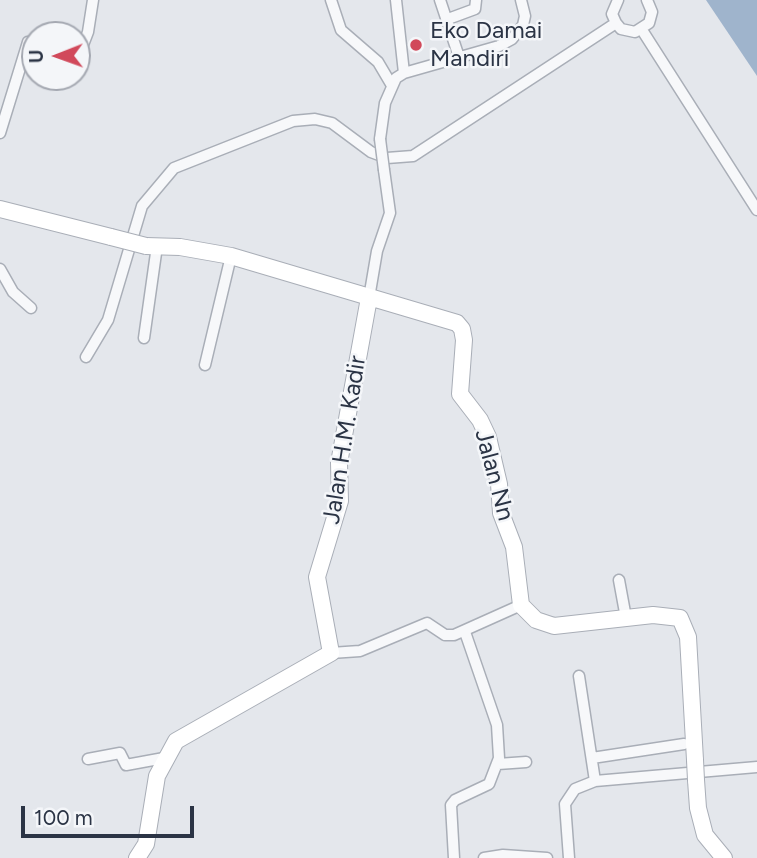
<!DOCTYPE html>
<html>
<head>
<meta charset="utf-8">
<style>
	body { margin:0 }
	#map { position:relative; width:757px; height:858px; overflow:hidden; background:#e4e7ec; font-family:Figtree,sans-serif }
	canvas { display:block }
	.north { position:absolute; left:21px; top:21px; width:70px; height:70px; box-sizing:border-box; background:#f4f6f9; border:2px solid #a4a8b1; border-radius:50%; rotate:269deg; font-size:19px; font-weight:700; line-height:28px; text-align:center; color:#2b3445 }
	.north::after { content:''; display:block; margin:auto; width:24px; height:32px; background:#d1495b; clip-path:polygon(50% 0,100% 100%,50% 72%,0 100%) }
	.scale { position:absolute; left:21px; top:806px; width:173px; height:32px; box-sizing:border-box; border:4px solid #2b3445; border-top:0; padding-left:9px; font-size:21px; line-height:24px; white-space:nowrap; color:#2b3445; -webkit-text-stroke:5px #f4f6f9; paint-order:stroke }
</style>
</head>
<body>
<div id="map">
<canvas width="757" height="858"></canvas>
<div class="north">U</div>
<div class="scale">100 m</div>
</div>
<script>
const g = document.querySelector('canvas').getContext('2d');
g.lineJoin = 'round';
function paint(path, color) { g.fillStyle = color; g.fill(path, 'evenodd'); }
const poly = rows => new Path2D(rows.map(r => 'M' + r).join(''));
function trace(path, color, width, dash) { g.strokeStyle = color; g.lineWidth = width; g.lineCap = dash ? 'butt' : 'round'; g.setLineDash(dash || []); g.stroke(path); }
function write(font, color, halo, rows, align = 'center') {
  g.font = font + ' Figtree,sans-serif'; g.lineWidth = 5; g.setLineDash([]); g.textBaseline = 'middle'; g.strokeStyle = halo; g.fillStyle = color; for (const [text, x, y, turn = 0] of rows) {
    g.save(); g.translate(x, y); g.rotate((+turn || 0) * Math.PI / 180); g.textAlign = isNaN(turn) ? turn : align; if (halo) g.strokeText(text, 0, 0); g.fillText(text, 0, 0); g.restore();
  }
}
paint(poly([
	[706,0,757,0,757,76]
]), '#9fb4cc');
const street = poly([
	[331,0,341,30,378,62,391,84],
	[396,0,404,73],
	[440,0,459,57],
	[618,0,612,14,616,23,621,29,635,32,649,23,652,12,647,0],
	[448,19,475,9,476,0],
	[642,30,757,210],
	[77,48,83,45,88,32,93,0],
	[0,133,28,42,35,43],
	[380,139,385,103,396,78,404,73,499,46,512,39,523,25,525,16,521,0],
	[0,269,13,292,31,308],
	[369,298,377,251,390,213,384,170],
	[144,338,157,246],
	[86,357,108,320,142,206,174,168,293,121,315,119,332,123,371,152,387,158,413,156,616,23],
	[205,365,231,256],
	[619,580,626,618],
	[331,653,360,651,427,623,445,635,454,635,521,605],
	[579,676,595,781],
	[592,758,684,744],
	[88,759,120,753,126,765,164,758],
	[498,764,526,762],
	[454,858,451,805,455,800,489,784,499,758,497,725,465,632],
	[484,858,503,855,547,858],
	[569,858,565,804,575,789,595,781,757,767]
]);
const secondary = poly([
	[0,209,111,237],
	[146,246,180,247,231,256,457,323,462,329,464,340,460,394,480,420,488,437,499,484,501,513,514,547,521,605,536,620,554,626,653,615,680,618,688,637,695,760],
	[696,780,698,808,705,835,724,858],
	[137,858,146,844,157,776,176,741,331,653,317,577,340,501,339,463,369,298]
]);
trace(street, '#a9aeb7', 13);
trace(secondary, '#a9aeb7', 18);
trace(street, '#f7f8fa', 10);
trace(secondary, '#fff', 16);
const streetBridge = poly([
	[380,139,384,170]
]);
const secondaryBridge = poly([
	[111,237,146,246],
	[695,760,696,780]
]);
trace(streetBridge, '#a9aeb7', 13, []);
trace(secondaryBridge, '#a9aeb7', 18, []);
trace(streetBridge, '#f7f8fa', 10);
trace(secondaryBridge, '#fff', 16);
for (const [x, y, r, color] of [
	[416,45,7,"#d1495b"]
]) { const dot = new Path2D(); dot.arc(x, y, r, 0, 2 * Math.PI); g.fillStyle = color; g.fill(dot); trace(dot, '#f4f6f9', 2.5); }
write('24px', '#2b3445', '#f4f6f9', [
	["Eko Damai",430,31],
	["Mandiri",430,59]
], 'left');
write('24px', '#2b3445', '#f4f6f9', [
	["Jalan H.M. Kadir",345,440,-81],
	["Jalan Nn",494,475,75]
]);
</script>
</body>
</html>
